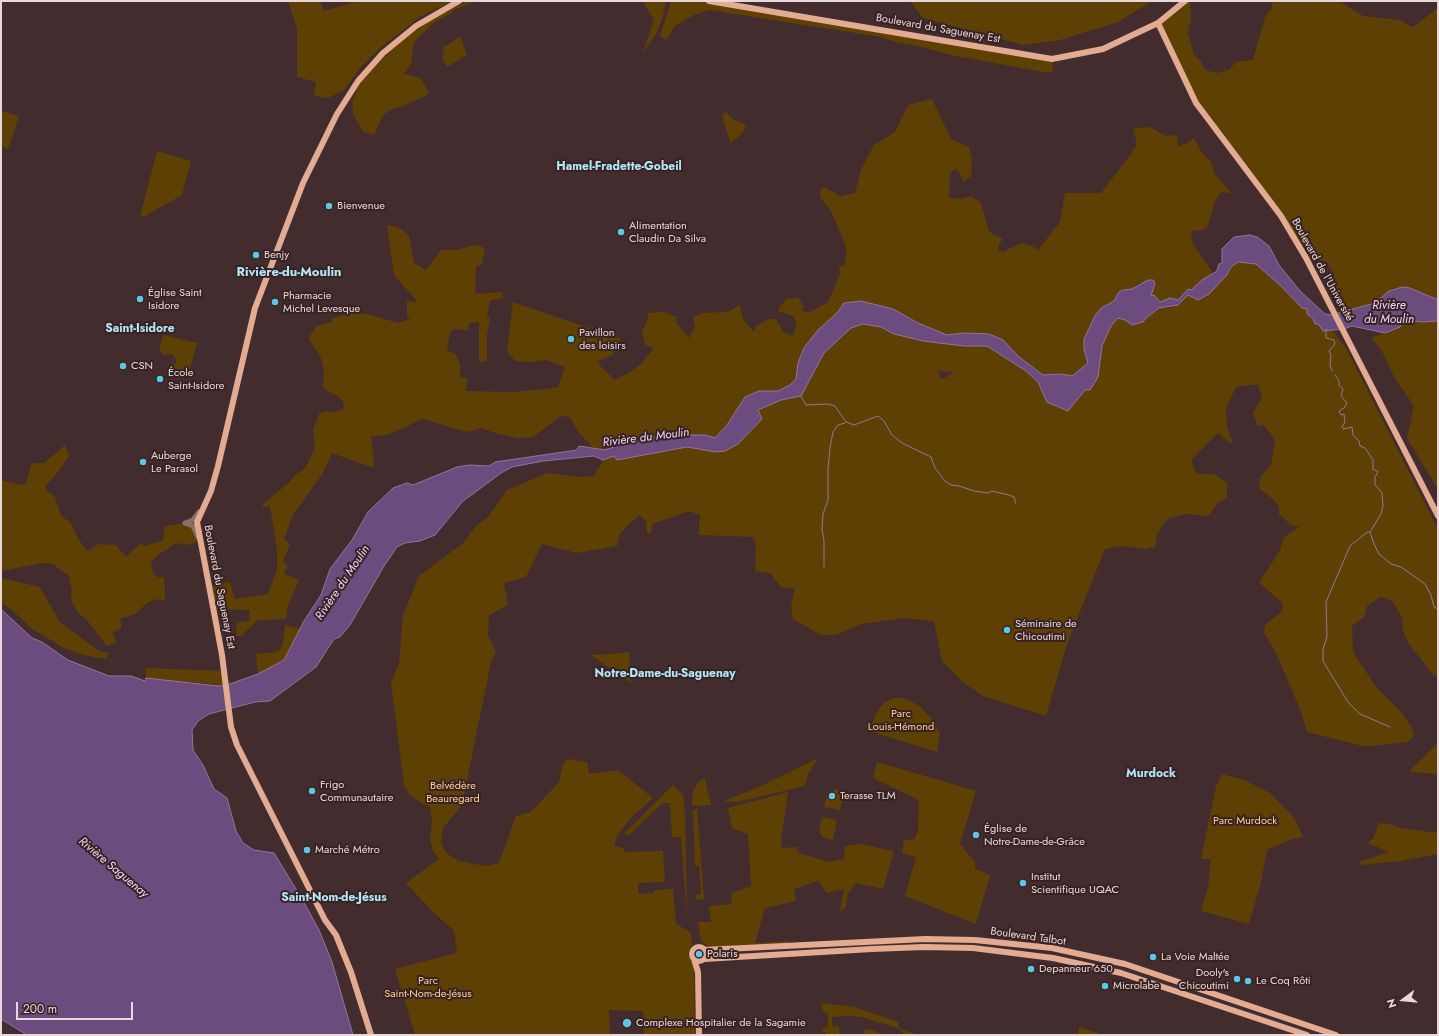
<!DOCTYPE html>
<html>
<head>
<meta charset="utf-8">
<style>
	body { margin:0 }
	#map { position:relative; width:1439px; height:1036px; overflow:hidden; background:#432c2e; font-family:Jost,sans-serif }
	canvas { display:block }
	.frame { position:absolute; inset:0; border:2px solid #e8d8d9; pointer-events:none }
	.north { position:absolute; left:1383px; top:980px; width:40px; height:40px; -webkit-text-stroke:3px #382224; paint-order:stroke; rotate:254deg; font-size:11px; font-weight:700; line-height:16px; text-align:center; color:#e8d8d9 }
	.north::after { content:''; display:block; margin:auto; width:14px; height:18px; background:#e8d8d9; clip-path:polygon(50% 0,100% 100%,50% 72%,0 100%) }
	.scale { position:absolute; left:16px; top:1002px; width:117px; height:18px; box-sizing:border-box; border:2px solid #e8d8d9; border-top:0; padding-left:5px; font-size:12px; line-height:14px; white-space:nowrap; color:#e8d8d9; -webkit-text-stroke:3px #382224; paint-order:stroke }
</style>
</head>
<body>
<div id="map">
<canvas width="1439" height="1036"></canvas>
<div class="frame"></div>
<div class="north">N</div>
<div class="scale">200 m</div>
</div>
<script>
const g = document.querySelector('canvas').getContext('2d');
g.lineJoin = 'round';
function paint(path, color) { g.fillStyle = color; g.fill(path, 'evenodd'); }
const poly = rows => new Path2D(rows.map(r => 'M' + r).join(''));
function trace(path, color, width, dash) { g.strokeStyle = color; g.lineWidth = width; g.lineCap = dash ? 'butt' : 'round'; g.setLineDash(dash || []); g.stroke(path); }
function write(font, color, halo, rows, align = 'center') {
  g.font = font + ' Jost,sans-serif'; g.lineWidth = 4; g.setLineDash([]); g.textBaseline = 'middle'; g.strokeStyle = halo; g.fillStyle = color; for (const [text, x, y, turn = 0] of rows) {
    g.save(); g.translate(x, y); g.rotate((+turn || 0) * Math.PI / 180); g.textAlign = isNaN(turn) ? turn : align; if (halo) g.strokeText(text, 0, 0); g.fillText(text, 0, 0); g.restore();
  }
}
paint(poly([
	[288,1,320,1,324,11,359,1,453,1,421,16,381,47,361,67,344,90,328,98,314,96,316,82,297,77,297,29],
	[467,1,477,1,453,10,453,12,432,24,414,42,411,64,404,74,421,78,429,94,401,107,392,109,383,115,374,135,362,131,353,113,352,103,359,84,395,46,431,19],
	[640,1,666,1,663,16,657,32,643,53,654,20,643,2],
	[671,1,709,1,1052,59,1053,72,1044,72,951,55,914,45,898,43,881,37,709,10,692,16,675,26,666,40,660,36],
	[910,1,1152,1,1118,22,1060,40,1023,45,923,18],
	[1185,1,1190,1,1191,18,1188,33,1194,55,1200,60,1205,70,1217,73,1229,70,1236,62,1253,60,1265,17,1271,9,1273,1,1339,1,1363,16,1400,20,1413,27,1438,8,1438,300,1411,288,1394,288,1375,303,1342,312,1333,296,1335,283,1334,275,1331,268,1326,262,1318,258,1309,264,1281,216,1196,103,1158,23],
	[460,37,467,55,447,67,442,57,444,47],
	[932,99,951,139,969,147,972,159,971,176,964,182,960,174,955,168,950,174,949,198,960,199,971,196,981,203,989,232,1003,239,999,244,998,250,1003,252,1021,243,1032,246,1038,250,1060,222,1065,193,1101,193,1131,154,1137,144,1133,129,1150,127,1165,136,1177,135,1178,147,1180,147,1183,143,1186,144,1194,138,1202,153,1211,162,1215,175,1232,193,1221,192,1215,201,1207,228,1200,231,1196,230,1191,232,1193,244,1213,273,1191,290,1188,289,1177,300,1170,298,1160,302,1154,296,1151,296,1155,283,1140,283,1132,289,1123,290,1114,301,1101,308,1084,349,1088,363,1072,376,1060,374,1043,376,1019,357,964,333,947,335,918,323,893,309,861,301,844,303,837,313,818,330,798,363,796,379,790,385,778,391,759,391,745,397,727,425,715,439,705,435,648,438,635,440,605,450,592,448,590,444,578,432,570,417,561,416,533,437,519,438,498,434,481,428,467,432,423,419,387,435,371,436,374,461,373,468,332,453,323,473,293,515,284,539,290,544,283,561,287,565,284,574,299,580,288,606,286,619,258,620,241,636,236,636,237,623,249,621,250,610,213,609,209,586,230,582,235,599,268,594,277,570,277,549,270,506,263,507,263,504,290,482,294,476,304,469,308,463,315,447,313,430,319,414,325,411,333,413,344,408,343,401,338,396,327,391,323,387,324,370,321,358,309,339,311,334,317,326,332,322,333,318,348,314,367,314,398,323,410,319,407,316,407,301,418,302,394,275,387,225,400,228,409,236,414,263,426,270,441,250,457,250,475,245,485,248,482,264,476,267,475,294,501,292,504,298,490,300,487,317,490,318,487,335,487,361,479,362,479,322,469,323,468,330,455,329,450,332,447,350,455,354,460,364,460,377,467,378,466,391,512,392,547,389,558,387,565,367,546,360,530,362,515,361,507,351,513,302,621,339,613,355,598,361,601,367,615,380,630,372,641,364,654,348,645,345,642,331,648,319,648,313,664,312,677,317,676,323,689,338,695,327,693,318,701,313,728,312,740,305,743,319,754,332,756,326,769,319,776,319,783,332,793,336,797,325,793,316,778,311,780,306,787,299,798,298,804,306,801,310,809,313,828,302,840,274,839,267,844,265,847,249,831,211,820,197,820,190,824,187,840,196,855,193,861,170,874,145,895,132,908,105],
	[1,111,19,116,8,149,1,146],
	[726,112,733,119,746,125,741,135,732,142,730,142,722,115],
	[157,151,191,161,182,195,145,216,140,217],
	[1244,261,1256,264,1307,309,1307,314,1323,331,1332,330,1346,348,1438,529,1438,675,1434,676,1409,644,1403,631,1402,617,1393,601,1380,597,1367,606,1364,617,1352,626,1353,651,1358,660,1377,688,1401,712,1412,728,1414,736,1408,742,1372,746,1363,746,1307,732,1300,709,1277,655,1264,632,1265,625,1281,612,1283,607,1282,603,1259,582,1280,551,1283,538,1299,527,1291,525,1279,514,1279,507,1274,500,1259,488,1260,477,1271,465,1275,440,1264,425,1258,426,1253,413,1262,398,1258,385,1249,385,1236,387,1226,408,1227,427,1233,445,1218,433,1191,460,1196,473,1216,475,1227,483,1227,498,1218,502,1211,513,1208,516,1186,514,1169,518,1162,525,1157,535,1155,547,1144,549,1123,546,1105,549,1067,644,1046,716,983,696,963,682,942,661,934,621,904,618,861,624,836,635,821,635,793,619,791,607,795,589,781,587,770,573,755,571,756,546,754,537,699,535,700,515,689,511,652,524,651,534,647,533,646,521,639,515,620,533,617,546,577,553,542,544,526,577,504,583,508,605,489,615,488,635,496,652,491,662,462,805,443,828,441,842,446,853,459,861,485,866,499,863,516,816,531,812,559,782,563,764,568,759,587,762,589,774,618,770,653,798,632,817,618,834,614,846,623,848,625,852,663,851,665,882,638,883,638,894,654,893,654,890,673,889,676,924,690,932,691,935,692,944,688,954,694,966,695,1035,644,1035,643,1011,609,1010,610,1035,415,1035,395,969,457,953,454,931,430,909,406,883,439,859,433,851,430,840,432,820,430,807,421,803,409,794,404,785,391,682,399,664,403,615,419,576,463,543,476,526,488,517,507,490,547,473,580,477,594,476,603,460,614,456,618,460,687,447,716,452,726,450,738,444,762,419,758,410,781,400,801,396,824,353,851,328,863,324,881,327,894,334,923,341,964,346,987,346,1026,371,1038,382,1047,402,1068,411,1085,390,1099,369,1102,346,1111,326,1118,318,1125,320,1130,325,1143,322,1146,318,1159,308,1168,308,1180,304,1188,295,1200,298,1205,296,1227,275,1234,264],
	[937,371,954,372,942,379],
	[1404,320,1423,322,1438,321,1438,489,1407,438,1414,406,1394,377,1381,349,1371,338,1400,327],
	[163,335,197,343,189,373,169,368,176,363,176,359,172,354,164,355,159,350],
	[65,445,69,456,58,472,45,486,47,491,55,497,61,516,70,522,79,540,87,551,99,544,116,545,126,557,141,543,144,546,163,541,165,526,197,522,200,541,191,544,183,545,181,543,175,544,158,555,151,562,153,573,157,577,164,577,165,601,156,599,147,603,135,614,120,619,122,628,113,632,116,643,107,646,86,619,78,613,71,600,72,591,69,576,53,564,43,563,1,571,1,480,21,485,26,484,31,465,35,463,44,463],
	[1,578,40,587,60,622,99,651,109,653,106,659,83,655,64,648,31,628,11,609,1,603],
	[285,625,301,629,284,660,258,674,256,654,276,652,280,649,283,644],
	[629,652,631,683,591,655,610,654],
	[146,668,222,671,223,685,146,678],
	[894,698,903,698,920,706,934,722,940,734,937,752,869,731,878,710,884,703],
	[1438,743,1438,774,1411,772,1411,769],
	[818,758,808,774,805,786,736,802,724,801,759,787],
	[877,762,976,791,960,844,975,862,975,869,990,875,976,924,905,896,916,857,902,853,904,840,915,839,918,830,919,800,873,778],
	[1222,774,1244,780,1270,793,1294,818,1303,837,1292,839,1267,850,1260,886,1249,924,1201,911,1208,887,1211,859,1201,859,1216,787],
	[705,778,711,805,692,806,693,792,699,781],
	[673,785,683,795,685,812,687,917,681,837,672,837,670,803,664,803,657,808,629,835,624,834],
	[835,789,844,791,840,810,824,807,827,794],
	[788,792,781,840,782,848,797,847,798,853,829,862,844,859,845,846,860,844,894,851,883,889,856,883,848,893,846,907,840,912,844,889,827,893,818,881,794,889,796,901,765,908,755,943,789,941,788,944,710,948,701,941,698,922,711,922,709,906,732,904,731,893,751,886,748,834,732,828,728,808],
	[697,809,704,899,696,900,696,895,701,894,699,866,695,866,693,810],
	[822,817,837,820,833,840,823,838,819,831],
	[1379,823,1390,824,1400,828,1438,833,1438,854,1400,861,1360,865,1359,862,1389,852,1368,843,1374,837],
	[822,1003,854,1007,899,1022,898,1028,917,1035,905,1035,898,1028,861,1017,847,1016,832,1017,832,1026,839,1027,839,1035,827,1035,825,1032,822,1032,822,1029,828,1026,828,1014,822,1011],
	[1079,1027,1104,1035,1078,1035],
	[868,1029,876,1031,880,1035,864,1035,864,1030]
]), '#5f4004');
const water = poly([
	[1250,235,1257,237,1269,246,1279,265,1300,291,1325,314,1331,315,1375,303,1389,291,1402,287,1410,288,1438,300,1438,321,1423,322,1404,320,1400,327,1385,333,1352,326,1344,329,1323,331,1318,324,1315,324,1313,319,1307,314,1307,309,1302,308,1283,288,1256,264,1238,262,1231,267,1227,275,1209,294,1198,300,1188,295,1178,305,1159,308,1146,318,1143,322,1132,325,1125,320,1118,318,1111,326,1102,346,1098,377,1090,390,1085,390,1068,411,1047,402,1038,382,1026,371,987,346,964,346,923,341,894,334,881,327,863,324,851,328,824,353,801,396,781,400,758,410,762,419,738,444,725,451,716,452,687,447,617,460,614,456,603,460,594,456,543,461,512,467,501,473,462,502,435,535,420,541,405,543,397,547,384,566,350,625,340,637,334,639,316,667,270,701,255,702,209,714,198,721,192,730,193,750,203,765,214,789,227,798,236,831,243,843,254,850,274,853,302,899,319,930,332,962,353,1035,27,1035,1,1019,1,609,32,638,42,642,68,660,109,676,131,676,145,681,146,678,218,686,230,684,258,674,284,660,304,621,321,595,330,569,352,540,368,512,393,488,407,483,413,485,457,467,469,465,489,466,495,462,577,450,579,446,605,450,635,440,665,435,705,435,715,438,727,425,745,397,759,391,778,391,790,385,796,379,798,363,804,348,818,330,837,313,844,303,861,301,893,309,918,323,947,335,964,333,989,334,1003,340,1019,357,1043,375,1060,374,1072,376,1088,363,1084,349,1084,339,1095,316,1101,308,1114,301,1119,292,1123,290,1132,289,1148,280,1153,280,1155,283,1151,296,1154,295,1160,302,1170,298,1178,300,1188,289,1191,290,1202,280,1217,271,1219,264,1222,263,1222,249,1234,237,1250,235]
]);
paint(water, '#6c4c7e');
trace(water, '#917699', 1);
trace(poly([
	[1326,329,1326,338,1334,340,1335,344,1329,351,1331,355,1330,366,1332,371],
	[1335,375,1339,381,1339,385,1343,389,1341,396,1347,403,1344,408,1339,411,1341,415,1344,414,1345,422,1342,427,1343,429,1352,427,1353,435,1359,441,1360,446,1365,448,1373,460,1373,469,1378,472,1375,477,1375,485,1382,493,1383,506,1381,514,1370,532,1374,544,1379,554,1391,564,1401,567,1425,584,1431,595,1434,607,1438,609],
	[801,396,806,405,828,404,835,406,846,422,854,425,878,416,884,421,892,435,902,443,931,457,935,468,945,481,951,485,959,486,974,491,988,493,992,491,1009,495,1014,497,1016,504],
	[1370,532,1366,533,1350,546,1326,602,1327,637,1323,649,1323,661,1348,702,1360,714,1390,727],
	[824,567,824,540,822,529,823,514,828,500,828,469,830,448,833,432,838,425,845,423]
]), '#917699', 1);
trace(poly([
	[185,523,193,526,198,537],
	[185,523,193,520,199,512]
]), '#8b7064', 5);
trace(poly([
	[709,1,1052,59,1103,49,1158,23,1185,1],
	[1158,23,1196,103,1281,216,1306,258,1438,516],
	'692 954a7 7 0 1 1 14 0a7 7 0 1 1-14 0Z',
	[704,950,925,939,975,940,1052,948,1125,964,1336,1035],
	[694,959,698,972,699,1035],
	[704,959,872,949,924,947,973,948,1053,958,1121,973,1307,1035],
	[371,1035,351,972,336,935,325,920,237,745,231,727,222,655,197,522,211,491,218,466,255,308,303,183,337,114,358,81,383,53,416,26,459,1]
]), '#e2ab92', 6);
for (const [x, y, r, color] of [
	[329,206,4,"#5bc8e6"],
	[621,232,4,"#5bc8e6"],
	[256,255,4,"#5bc8e6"],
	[140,299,4,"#5bc8e6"],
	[275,302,4,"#5bc8e6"],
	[571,339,4,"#5bc8e6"],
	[123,366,4,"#5bc8e6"],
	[160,379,4,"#5bc8e6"],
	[143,462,4,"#5bc8e6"],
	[1007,630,4,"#5bc8e6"],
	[312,791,4,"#5bc8e6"],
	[832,796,4,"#5bc8e6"],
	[976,835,4,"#5bc8e6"],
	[307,850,4,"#5bc8e6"],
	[1023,883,4,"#5bc8e6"],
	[699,954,4,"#5bc8e6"],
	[1153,957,4,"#5bc8e6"],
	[1031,969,4,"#5bc8e6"],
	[1237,979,4,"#5bc8e6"],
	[1248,981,4,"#5bc8e6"],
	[1105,986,4,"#5bc8e6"],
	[627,1023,5,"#5bc8e6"]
]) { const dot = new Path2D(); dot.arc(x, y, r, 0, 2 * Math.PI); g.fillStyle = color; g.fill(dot); trace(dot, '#382224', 1.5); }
write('11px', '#e8d8d9', '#382224', [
	["Boulevard du Saguenay Est",938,29,10],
	["Boulevard de l'Université",1322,270,61],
	["Boulevard du Saguenay Est",219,587,79],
	["Boulevard Talbot",1028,937,8]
]);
write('11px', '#e8d8d9', '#382224', [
	["Bienvenue",337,206],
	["Alimentation",629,226],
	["Claudin Da Silva",629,239],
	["Benjy",264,255],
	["Église Saint",148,293],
	["Isidore",148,306],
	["Pharmacie",283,296],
	["Michel Levesque",283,309],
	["Pavillon",579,333],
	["des loisirs",579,346],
	["CSN",131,366],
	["École",168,373],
	["Saint-Isidore",168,386],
	["Auberge",151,456],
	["Le Parasol",151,469],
	["Séminaire de",1015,624],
	["Chicoutimi",1015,637],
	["Frigo",320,785],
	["Communautaire",320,798],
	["Terasse TLM",840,796],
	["Église de",984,829],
	["Notre-Dame-de-Grâce",984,842],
	["Marché Métro",315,850],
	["Institut",1031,877],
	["Scientifique UQAC",1031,890],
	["Polaris",707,954],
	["La Voie Maltée",1161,957],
	["Depanneur 650",1039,969],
	["Dooly's",1229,973,"right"],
	["Chicoutimi",1229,986,"right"],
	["Le Coq Rôti",1256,981],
	["Microlabe",1113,986],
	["Complexe Hospitalier de la Sagamie",636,1023]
], 'left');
write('11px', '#fdd192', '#382224', [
	["Parc",901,714],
	["Louis-Hémond",901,727],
	["Belvédère",453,786],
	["Beauregard",453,799],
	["Parc Murdock",1245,821],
	["Parc",428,981],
	["Saint-Nom-de-Jésus",428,994]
]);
write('bold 12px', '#b1e7f8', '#382224', [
	["Hamel-Fradette-Gobeil",619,167],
	["Saint-Isidore",140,329],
	["Notre-Dame-du-Saguenay",665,674],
	["Murdock",1151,774],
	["Saint-Nom-de-Jésus",334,898]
]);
write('italic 12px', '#ecd9f8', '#382224', [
	["Rivière",1389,306],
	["du Moulin",1389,320],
	["Rivière du Moulin",646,438,-7],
	["Rivière du Moulin",343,583,-56],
	["Rivière Saguenay",113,868,40]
]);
write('bold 13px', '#b1e7f8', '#382224', [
	["Rivière-du-Moulin",289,273]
]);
</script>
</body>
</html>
